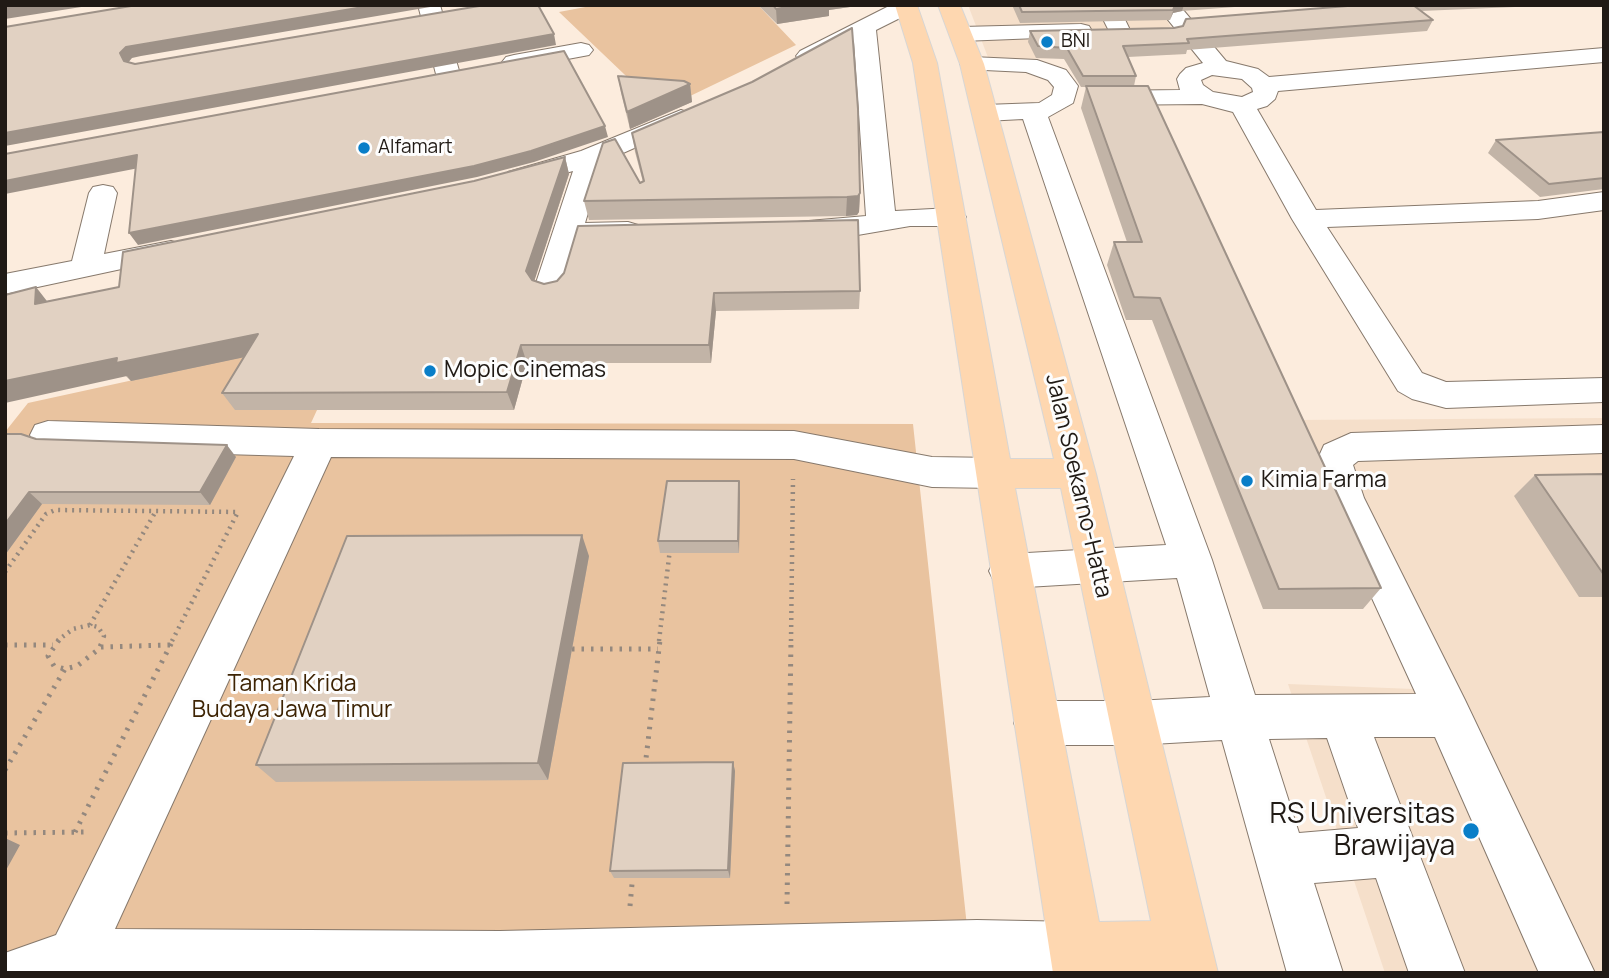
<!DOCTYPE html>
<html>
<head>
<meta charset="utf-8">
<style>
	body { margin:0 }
	#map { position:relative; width:1609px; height:978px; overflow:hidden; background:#fcecdd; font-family:Manrope,sans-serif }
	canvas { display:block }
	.frame { position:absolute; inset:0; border:7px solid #201a15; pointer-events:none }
</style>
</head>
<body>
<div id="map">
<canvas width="1609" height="978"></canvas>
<div class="frame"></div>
</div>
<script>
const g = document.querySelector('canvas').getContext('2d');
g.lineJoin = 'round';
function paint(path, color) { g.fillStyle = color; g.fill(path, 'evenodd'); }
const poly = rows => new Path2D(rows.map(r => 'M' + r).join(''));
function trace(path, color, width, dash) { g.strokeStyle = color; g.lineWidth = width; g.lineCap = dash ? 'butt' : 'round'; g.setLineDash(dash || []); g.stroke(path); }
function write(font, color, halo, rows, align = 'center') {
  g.font = font + ' Manrope,sans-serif'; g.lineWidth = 6; g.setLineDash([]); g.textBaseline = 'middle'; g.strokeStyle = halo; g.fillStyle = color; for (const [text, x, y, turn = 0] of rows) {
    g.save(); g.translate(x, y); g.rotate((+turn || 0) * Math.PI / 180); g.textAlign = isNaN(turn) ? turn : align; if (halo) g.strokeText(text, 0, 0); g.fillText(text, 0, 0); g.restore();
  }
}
paint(poly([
	[968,5,1158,5,1186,54,989,60],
	[1604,418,1604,973,1385,973,1288,684,1413,689,1293,420]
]), '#f5dfca');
paint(poly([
	[596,5,758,5,796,45,686,98,646,95,559,12],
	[353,332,311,423,913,424,972,973,5,973,5,432,28,403]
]), '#e9c39f');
const minor = poly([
	[418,5,440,5,460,74,456,79,448,81,440,79,436,74,418,5],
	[891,5,917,6,914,11,876,30,895,211,951,208,961,211,966,217,961,223,951,226,910,226,846,237,797,234,792,228,797,222,866,216,854,42,816,61,808,63,800,61,796,56,800,51,891,5],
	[1096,5,1118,5,1130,30,1127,35,1111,35,1096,5],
	[1156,5,1179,5,1226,61,1258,69,1269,77,1604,48,1604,62,1278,91,1275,99,1267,106,1257,109,1316,210,1538,201,1604,192,1604,210,1538,219,1327,227,1422,373,1446,382,1604,378,1604,402,1446,408,1412,399,1398,391,1292,219,1233,112,1202,104,1101,105,1092,103,1089,98,1092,93,1101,91,1180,90,1177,79,1180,74,1186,68,1203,63,1156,5],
	[1212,75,1242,79,1252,88,1253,92,1242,97,1213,92,1203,85,1201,80,1212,75],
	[1081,24,1089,26,1092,31,1089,36,962,41,954,39,951,34,954,29,962,27,1081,24],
	[581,43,589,45,593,50,589,55,514,69,506,67,502,62,506,57,514,55,581,43],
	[972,57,1037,60,1066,70,1078,86,1073,103,1048,117,1212,560,1255,695,1416,694,1326,498,1315,465,1324,445,1351,433,1604,425,1604,453,1358,461,1353,465,1364,498,1465,700,1595,973,1539,973,1435,737,1374,737,1465,973,1409,973,1376,878,1314,883,1343,973,1287,973,1222,740,1135,745,1037,745,1021,739,1014,723,1021,707,1037,701,1135,701,1210,697,1177,578,1010,588,995,583,989,571,995,559,1010,554,1166,545,1023,119,985,121,976,118,972,113,976,108,985,105,1039,103,1052,95,1054,87,1048,80,1026,72,964,69,960,64,964,59,972,57],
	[1327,738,1358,828,1299,833,1269,739,1327,738],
	[681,110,690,113,694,118,690,123,603,162,585,223,628,222,638,225,643,231,638,237,580,241,561,296,550,299,539,296,534,289,573,171,518,186,508,184,504,178,508,172,581,151,681,110],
	[103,185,113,187,117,193,104,254,171,241,182,244,186,250,182,256,5,294,5,274,72,261,89,193,93,187,103,185],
	[48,421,319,429,794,431,932,457,994,458,1007,463,1013,473,1007,483,994,488,932,487,794,459,331,457,115,929,500,931,977,920,1077,922,1096,930,1104,949,1096,968,1086,973,5,973,5,953,56,935,294,456,48,449,35,445,30,435,35,425,48,421]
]);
const major = poly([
	[895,5,917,5,937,63,1010,459,1054,459,960,64,938,5,960,5,984,64,1096,474,1218,973,1053,973,913,63,895,5],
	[1015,488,1061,488,1151,921,1099,922,1015,488]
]);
trace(minor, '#87796c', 2);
trace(major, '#d7d6d5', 2);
trace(poly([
	[5,572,46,514,55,510,239,512],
	[90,625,156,511],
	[57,641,73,629,90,625,98,627,104,636,102,641],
	[172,641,238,512],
	[659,641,670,549],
	[791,641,793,479]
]), '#94887e', 4.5, [2, 5]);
trace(poly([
	[59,640,48,656,54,666,65,669,77,666,99,649,103,640],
	[5,645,53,645],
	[101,647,170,645],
	[572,649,658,649],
	[645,767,660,640],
	[5,770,65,669],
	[75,832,173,640],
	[5,833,85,832],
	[787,904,791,640],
	[630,906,633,873]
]), '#94887e', 5, [2.5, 7]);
paint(minor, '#fff');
paint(major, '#fed7b0');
paint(poly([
	[758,5,864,5,829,10,829,16,777,24],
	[1012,5,1261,5,1182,11,1173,13,1170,20,1020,23],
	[1360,5,1562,5,1421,11,1433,20,1427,31,1187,50,1186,54,1128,57,1136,76,1134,86,1381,588,1363,609,1263,609,1152,320,1126,320,1107,265,1114,242,1127,242,1081,108,1086,87,1081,87,1064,59,1036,58,1028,42,1030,31,1174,28],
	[618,76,690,84,692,102,630,129,621,93],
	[1604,132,1604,189,1540,197,1488,153,1496,140],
	[632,133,860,193,859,212,857,215,846,216,589,220,584,201,643,182,635,152],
	[565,157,569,174,534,281,544,284,860,291,859,309,716,311,711,363,527,363,514,410,235,410,222,393,244,357,131,381,47,301,119,287,474,181],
	[5,434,36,439,236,457,210,505,42,504,5,555],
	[1604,474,1604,597,1579,597,1514,496,1535,475],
	[739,481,740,493,739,553,660,553,658,541],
	[589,556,548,780,276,782,256,765],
	[733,762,735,771,730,878,614,878,610,871]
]), '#c2b4a7');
paint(poly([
	[19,5,94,5,5,19,5,7],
	[375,5,442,5,141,56,132,58,127,64,131,73,120,53,126,47,134,45],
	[798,5,864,5,829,10,829,16,777,24,776,9],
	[1175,5,1184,5,1182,11,1173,13,1170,20],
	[554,34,556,45,5,146,5,133],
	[690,84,692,102,630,129,627,112],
	[605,126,608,137,534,162,477,177,138,245,129,233],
	[137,155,144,167,5,194,5,181],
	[565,157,569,174,532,288,526,271],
	[860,193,859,212,857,215,846,216,847,197],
	[36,287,50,305,35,304],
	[714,293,716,311,711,363,709,345],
	[258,334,269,352,131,381,127,376,5,403,5,381,117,358],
	[521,345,527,363,514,410,507,392],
	[227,445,236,457,210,505,200,492],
	[739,481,740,493,739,553,738,541],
	[29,492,42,504,5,555,5,524],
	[582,535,589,556,548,780,538,763],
	[733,762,735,771,730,878,728,870],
	[5,838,20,845,5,872]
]), '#9e9288');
const building = poly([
	[137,5,375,5,126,47,120,53,124,61,135,64,485,5,538,5,554,34,5,133,5,27,137,5],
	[773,5,798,5,776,9,773,5],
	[1019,5,1175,5,1173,10,1022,12,1019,5],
	[1360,5,1413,5,1433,20,1187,39,1189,43,1123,46,1136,76,1083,76,1067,48,1038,46,1030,31,1174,28,1183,26,1186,19,1360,5],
	[852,28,858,109,860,193,858,196,847,197,584,201,603,143,615,139,640,183,644,181,632,133,752,82,852,28],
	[564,51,605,126,531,151,474,166,129,233,137,155,5,181,5,154,564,51],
	[618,76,684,81,690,84,627,112,618,76],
	[1086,86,1148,86,1381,588,1279,589,1160,298,1134,297,1114,242,1142,242,1086,86],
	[1604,132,1604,178,1549,184,1496,140,1604,132],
	[565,157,526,271,532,280,544,284,557,281,564,273,578,226,858,220,860,291,714,293,709,345,521,345,507,392,222,393,258,334,116,363,117,358,5,381,5,295,36,287,35,304,119,287,123,252,474,181,565,157],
	[5,434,21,434,36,439,227,445,200,492,29,492,5,524,5,434],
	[1604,474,1604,575,1535,475,1604,474],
	[667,481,739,481,738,541,658,541,667,481],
	[582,535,538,763,256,765,347,536,582,535],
	[733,762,728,870,610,871,623,763,733,762]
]);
paint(building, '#e1d1c2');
trace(building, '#9e9288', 2);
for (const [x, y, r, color] of [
	[1047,42,7,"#097ec8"],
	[364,148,7,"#097ec8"],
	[430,371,7,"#097ec8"],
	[1247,481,7,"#097ec8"],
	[1471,831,9,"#097ec8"]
]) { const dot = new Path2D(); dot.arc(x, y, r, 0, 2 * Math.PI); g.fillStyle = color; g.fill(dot); trace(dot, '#fdfdfd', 2.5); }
write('19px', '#201a15', '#fdfdfd', [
	["BNI",1061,42],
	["Alfamart",378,148]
], 'left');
write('23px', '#201a15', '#fdfdfd', [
	["Mopic Cinemas",444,371],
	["Kimia Farma",1261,481]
], 'left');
write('23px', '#201a15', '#fdfdfd', [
	["Jalan Soekarno-Hatta",1078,486,77]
]);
write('23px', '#3d2303', '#fdfdfd', [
	["Taman Krida",292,685],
	["Budaya Jawa Timur",292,711]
]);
write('28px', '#201a15', '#fdfdfd', [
	["RS Universitas",1455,815],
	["Brawijaya",1455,847]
], 'right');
</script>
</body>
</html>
